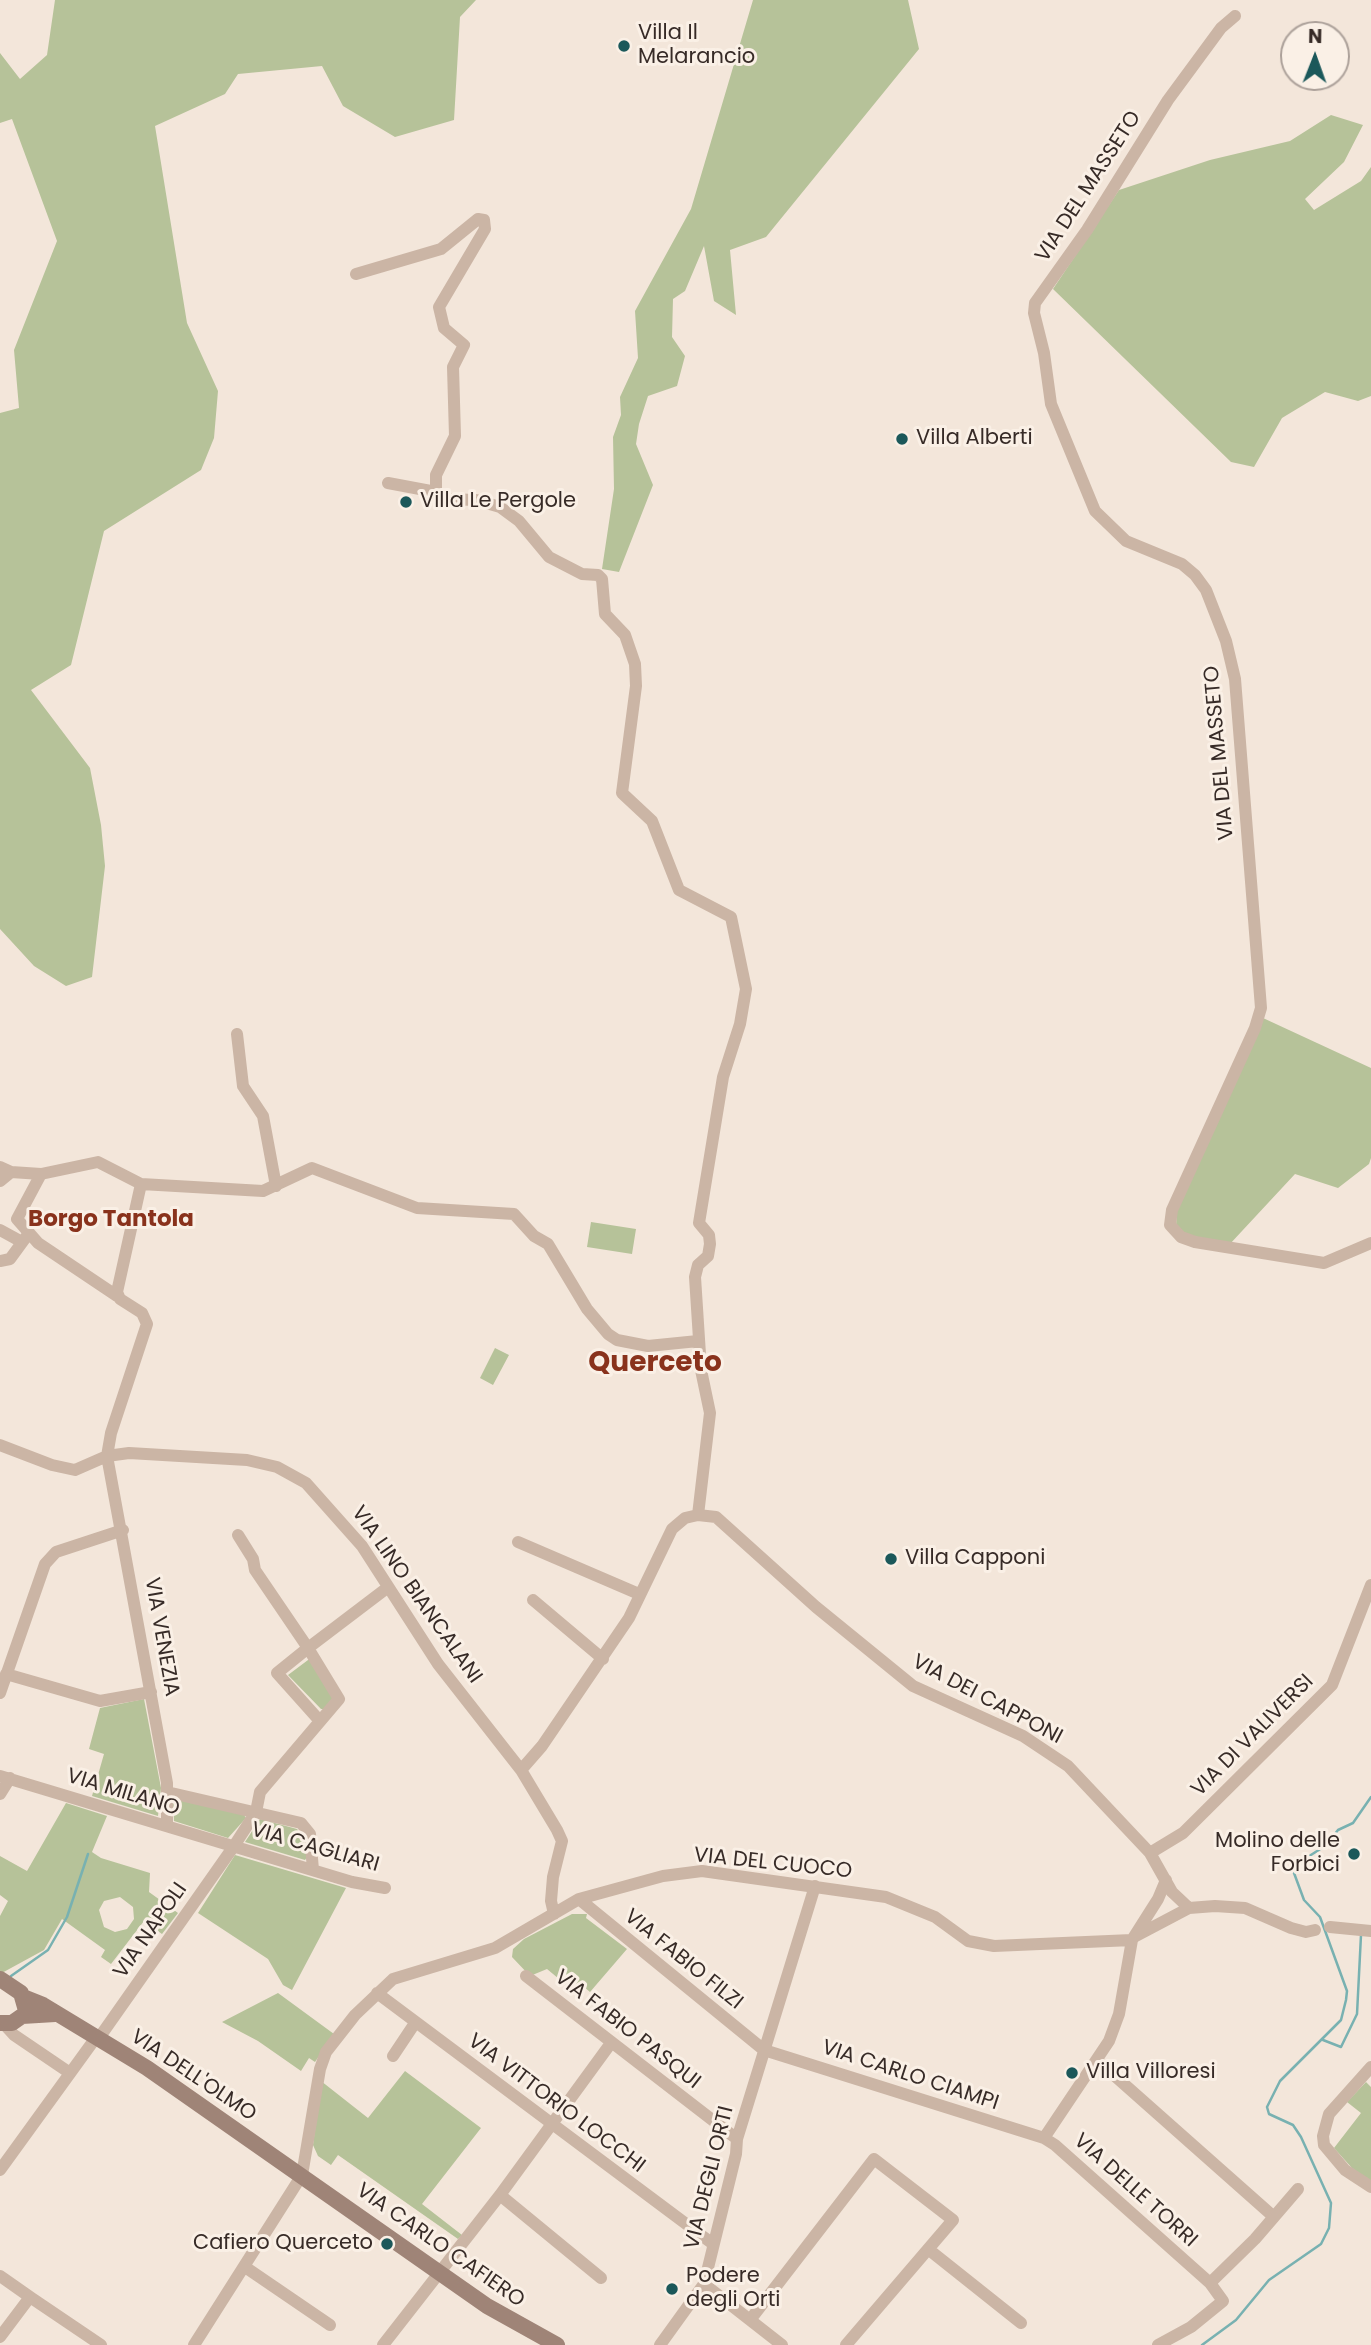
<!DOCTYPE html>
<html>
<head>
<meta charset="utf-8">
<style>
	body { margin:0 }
	#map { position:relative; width:1371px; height:2345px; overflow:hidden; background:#f3e6da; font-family:Poppins,sans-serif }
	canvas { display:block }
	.north { position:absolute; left:1280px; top:21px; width:70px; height:70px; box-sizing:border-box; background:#faf0e6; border:2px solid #aca19a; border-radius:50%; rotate:1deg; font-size:19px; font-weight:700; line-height:28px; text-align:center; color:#372b27 }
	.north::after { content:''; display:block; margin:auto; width:24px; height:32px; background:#1b585a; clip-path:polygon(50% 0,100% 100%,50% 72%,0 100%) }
</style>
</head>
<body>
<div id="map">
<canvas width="1371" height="2345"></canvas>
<div class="north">N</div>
</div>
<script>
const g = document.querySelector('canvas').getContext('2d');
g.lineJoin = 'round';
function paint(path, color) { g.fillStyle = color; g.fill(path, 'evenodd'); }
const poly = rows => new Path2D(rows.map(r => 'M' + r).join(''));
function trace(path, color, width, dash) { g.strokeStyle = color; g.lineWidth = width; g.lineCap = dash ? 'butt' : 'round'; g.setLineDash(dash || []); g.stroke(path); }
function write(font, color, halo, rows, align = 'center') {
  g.font = font + ' Poppins,sans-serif'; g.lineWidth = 6; g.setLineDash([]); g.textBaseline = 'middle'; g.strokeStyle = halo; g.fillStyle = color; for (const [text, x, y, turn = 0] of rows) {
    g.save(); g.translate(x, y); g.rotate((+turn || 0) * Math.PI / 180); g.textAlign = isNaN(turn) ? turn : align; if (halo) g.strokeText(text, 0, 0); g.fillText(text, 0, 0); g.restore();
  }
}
paint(poly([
	[55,0,476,0,460,17,454,120,395,137,343,106,322,66,238,74,225,94,155,126,187,323,218,391,214,438,201,470,104,531,71,665,31,690,90,768,101,825,105,866,92,977,66,986,34,966,0,929,0,413,19,408,14,350,57,241,12,119,0,123,0,53,20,79,47,55],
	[753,0,908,0,919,49,766,237,730,250,736,315,714,301,704,246,685,291,673,299,672,337,685,356,677,386,648,396,639,424,636,444,653,485,619,572,602,569,614,489,613,437,621,415,620,397,638,358,635,311,691,209],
	[1331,115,1363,125,1344,162,1305,199,1314,210,1361,181,1371,167,1371,396,1358,401,1325,392,1282,418,1254,467,1231,462,1053,289,1119,190,1210,160,1290,141],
	[1263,1018,1371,1068,1371,1158,1369,1164,1338,1188,1295,1174,1229,1245,1186,1234,1176,1226,1177,1210],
	[591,1222,636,1229,632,1254,587,1247],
	[495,1348,509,1355,493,1385,480,1378],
	[312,1657,336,1699,325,1709,321,1709,288,1675],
	[144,1699,161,1788,158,1816,92,1796,104,1754,89,1749,100,1708],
	[176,1799,244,1815,246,1818,228,1838,174,1821,173,1800],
	[66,1803,107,1816,92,1852,101,1858,150,1873,149,1892,178,1913,162,1934,144,1921,111,1964,101,1957,105,1950,62,1919,44,1950,0,1974,0,1916,8,1901,0,1895,0,1856,27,1871],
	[120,1897,133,1907,134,1919,127,1929,115,1932,104,1927,99,1910,104,1901],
	[260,1819,297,1829,302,1835,308,1856,305,1860,245,1842],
	[235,1855,346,1888,292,1990,283,1985,268,1959,198,1913],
	[572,1914,587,1914,586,1918,627,1949,590,1992,583,1986,576,1993,547,1969,530,1976,512,1957,513,1949,524,1939],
	[278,1993,334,2034,315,2062,309,2058,301,2071,258,2041,222,2022],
	[405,2071,481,2128,422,2204,462,2235,458,2239,338,2155,331,2165,318,2156,313,2145,321,2081,368,2118],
	[1366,2082,1371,2087,1371,2182,1352,2168,1334,2148,1361,2113,1347,2102]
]), '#b6c299');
trace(poly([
	[11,1976,48,1950,67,1917,88,1854],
	[1323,2040,1341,2047,1357,2014,1361,1935],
	[1202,2345,1236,2320,1269,2280,1321,2244,1329,2228,1331,2203,1301,2137,1293,2125,1269,2114,1267,2107,1280,2081,1341,2020,1346,2000,1347,1991,1320,1917,1304,1900,1294,1873,1303,1860,1325,1846,1338,1830,1353,1823,1371,1797]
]), '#78b1b1', 2.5);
trace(poly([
	[1235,16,1221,28,1168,100,1087,230,1035,303,1034,313,1044,353,1051,404,1095,511,1126,541,1182,564,1195,575,1206,590,1226,641,1235,679,1261,1008,1255,1028,1172,1210,1170,1225,1181,1237,1195,1242,1324,1263,1371,1243],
	[356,274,441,249,478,219,484,220,485,229,439,307,444,328,464,345,453,367,455,436,436,475,436,492,444,499,476,500,500,507,519,521,549,557,582,574,598,575,602,579,605,614,625,635,635,664,636,686,622,793,652,821,679,890,731,917,746,989,740,1024,723,1077,699,1223,709,1235,710,1244,708,1256,698,1265,695,1277,701,1370,710,1413,698,1515],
	[388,483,436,492],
	[237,1034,243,1086,263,1116,276,1186],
	[0,1167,11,1172,41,1174,98,1162,141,1184,263,1191,312,1168,417,1208,514,1214,534,1236,548,1244,587,1309,608,1334,617,1340,648,1346,698,1341],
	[41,1174,17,1219,38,1243,117,1296],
	[0,1181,11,1172],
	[141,1184,117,1292,120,1299,142,1313,147,1324,111,1433,107,1456,167,1783,167,1826],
	[0,1230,22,1242],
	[0,1261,10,1259,29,1233],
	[0,1445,52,1465,75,1470,107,1456,129,1453,247,1460,277,1467,306,1483,362,1546,438,1664,521,1770,557,1830,562,1841,553,1877,551,1901,554,1914],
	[238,1535,253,1559,255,1570,308,1648,387,1588],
	[518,1542,639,1594],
	[533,1600,603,1659],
	[6,1674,100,1701,151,1692],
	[0,1693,45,1564,56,1552,123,1530],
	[521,1770,542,1746,629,1618,672,1529,685,1518,698,1515,716,1517,816,1607,913,1686,1023,1736,1068,1766,1150,1853,1172,1892,1189,1908,1215,1906,1245,1908,1291,1928,1306,1932,1315,1930],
	[0,1776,352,1882,385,1888],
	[167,1792,301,1823,310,1834,313,1870],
	[0,1794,10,1778],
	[1150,1853,1183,1833,1332,1685,1371,1585],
	[579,1899,764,2050,1044,2138,1055,2145,1210,2283,1223,2301,1191,2327,1158,2345],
	[1330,1927,1371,1931],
	[1134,1937,1189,1908],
	[526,1976,737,2139],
	[377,1993,713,2244],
	[4,2024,14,2035,70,2073],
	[99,2038,234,1846,256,1812,260,1792,339,1699,308,1648,277,1673,319,1720],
	[393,2056,415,2023],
	[1098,2061,1274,2217],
	[1371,2067,1329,2114,1323,2136,1324,2145,1345,2170,1371,2187],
	[1044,2138,1109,2041,1119,2014,1132,1940,1158,1899,1166,1880],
	[0,2170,92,2043],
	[500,2195,601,2278],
	[928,2249,1021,2323],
	[245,2267,330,2325],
	[0,2276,30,2297,0,2337],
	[1210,2283,1255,2239,1298,2189],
	[704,2284,782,2345],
	[30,2297,101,2345],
	[750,2320,874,2159,953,2220,846,2345],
	[194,2345,302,2175,320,2069,326,2052,355,2015,393,1979,495,1948,579,1899,663,1876,702,1871,886,1897,935,1917,968,1941,994,1946,1132,1940],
	[383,2345,500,2195,611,2043],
	[660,2345,704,2284,736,2154,737,2139,815,1886]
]), '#cbb5a5', 12);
trace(poly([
	[0,1979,21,1993,25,2007],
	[23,1997,43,2005,147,2068,487,2306,557,2345],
	[0,2023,12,2023,22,2016,55,2014]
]), '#9f8477', 16);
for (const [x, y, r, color] of [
	[624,46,7,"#1b585a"],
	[902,439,7,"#1b585a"],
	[406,502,7,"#1b585a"],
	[891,1559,7,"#1b585a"],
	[1354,1854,7,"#1b585a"],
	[1072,2073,7,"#1b585a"],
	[387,2244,7,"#1b585a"],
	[672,2289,7,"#1b585a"]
]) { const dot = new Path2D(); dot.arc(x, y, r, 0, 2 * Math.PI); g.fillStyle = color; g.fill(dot); trace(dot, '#faf0e6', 2.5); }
write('21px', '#372b27', '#faf0e6', [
	["Villa Il",638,34],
	["Melarancio",638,58],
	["Villa Alberti",916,439],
	["Villa Le Pergole",420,502],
	["Villa Capponi",905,1559],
	["Molino delle",1340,1842,"right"],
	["Forbici",1340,1866,"right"],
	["Villa Villoresi",1086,2073],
	["Cafiero Querceto",373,2244,"right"],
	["Podere",686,2277],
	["degli Orti",686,2301]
], 'left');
write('21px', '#372b27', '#faf0e6', [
	["VIA DEL MASSETO",1089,187,-57],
	["VIA DEL MASSETO",1220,753,-95],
	["VIA LINO BIANCALANI",416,1595,55],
	["VIA VENEZIA",161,1637,80],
	["VIA DEI CAPPONI",987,1700,28],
	["VIA DI VALIVERSI",1253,1736,-45],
	["VIA MILANO",123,1793,17],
	["VIA CAGLIARI",315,1848,16],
	["VIA DEL CUOCO",773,1864,6],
	["VIA NAPOLI",151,1931,-55],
	["VIA FABIO FILZI",683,1960,39],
	["VIA FABIO PASQUI",627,2030,38],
	["VIA DELL'OLMO",193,2076,34],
	["VIA CARLO CIAMPI",910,2076,18],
	["VIA VITTORIO LOCCHI",556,2104,37],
	["VIA DEGLI ORTI",710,2178,-76],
	["VIA DELLE TORRI",1135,2191,42],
	["VIA CARLO CAFIERO",440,2246,35]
]);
write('bold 23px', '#89321c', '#faf0e6', [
	["Borgo Tantola",111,1220]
]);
write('bold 28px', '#89321c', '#faf0e6', [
	["Querceto",655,1364]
]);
</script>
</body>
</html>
